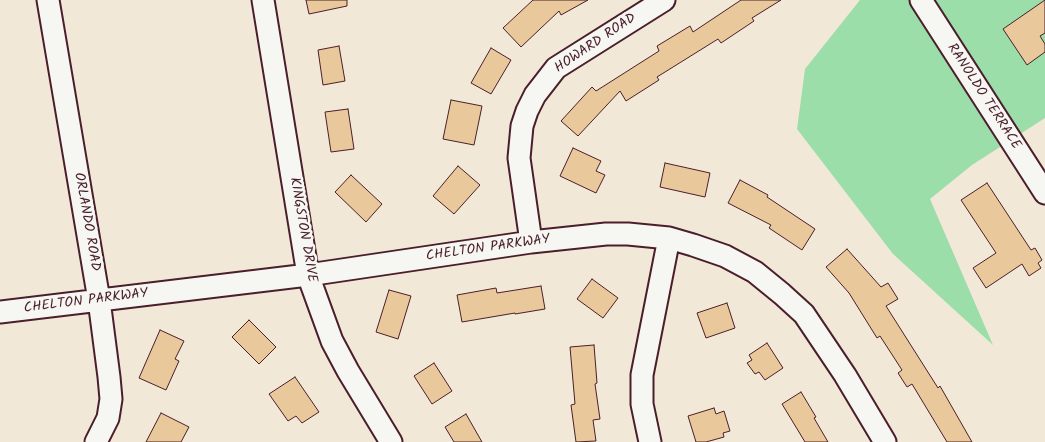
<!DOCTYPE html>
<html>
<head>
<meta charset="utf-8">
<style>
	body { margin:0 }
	canvas { display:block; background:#f2e8d8 }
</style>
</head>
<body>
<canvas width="1045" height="442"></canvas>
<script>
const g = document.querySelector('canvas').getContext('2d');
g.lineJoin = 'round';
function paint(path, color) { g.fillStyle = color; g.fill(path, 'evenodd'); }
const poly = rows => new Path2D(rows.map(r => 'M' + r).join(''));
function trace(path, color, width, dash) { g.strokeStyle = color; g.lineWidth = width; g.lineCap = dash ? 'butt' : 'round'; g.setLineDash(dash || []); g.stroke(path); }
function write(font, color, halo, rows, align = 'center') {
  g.font = font + ' Kalam,sans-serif'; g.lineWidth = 5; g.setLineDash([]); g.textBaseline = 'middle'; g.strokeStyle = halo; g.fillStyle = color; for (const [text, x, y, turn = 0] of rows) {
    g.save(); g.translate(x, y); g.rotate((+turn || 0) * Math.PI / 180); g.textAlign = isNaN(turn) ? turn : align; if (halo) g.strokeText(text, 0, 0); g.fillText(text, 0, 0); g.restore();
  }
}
paint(poly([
	[860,0,1045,0,1045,118,972,165,930,199,993,345,893,254,797,129,805,69]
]), '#9bdeaa');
const building = poly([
	[306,0,347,0,347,6,309,14,306,0],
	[533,0,588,0,561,15,559,11,521,47,503,28,533,0],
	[741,0,781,0,752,18,754,21,721,43,718,39,657,77,659,80,626,101,620,91,578,136,561,121,592,87,596,91,659,51,657,46,690,26,693,32,741,0],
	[1045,0,1045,33,1040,36,1045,44,1045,52,1027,65,1003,29,1045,0],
	[339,46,345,81,323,85,318,50,339,46],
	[491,48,511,60,491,94,471,83,491,48],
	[451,100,482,106,474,145,443,139,451,100],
	[348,109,354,149,331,152,325,112,348,109],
	[573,148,601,161,596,171,605,175,596,193,560,176,573,148],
	[665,163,710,173,705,197,660,187,665,163],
	[458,166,480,185,454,214,433,196,458,166],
	[351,175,382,204,366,222,335,192,351,175],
	[740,180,768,195,767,197,815,229,802,250,769,228,771,225,728,203,740,180],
	[987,183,1031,250,1035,248,1042,260,1038,263,1041,268,1029,276,1022,264,986,288,973,268,996,253,961,200,987,183],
	[847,249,881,287,888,283,898,299,886,306,938,388,940,386,972,442,947,442,912,384,907,387,898,373,902,370,880,336,877,338,849,293,826,267,847,249],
	[592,279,618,298,603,318,577,299,592,279],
	[541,286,545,309,515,314,515,313,462,322,457,295,496,288,497,293,541,286],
	[389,290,411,296,398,339,376,332,389,290],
	[727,303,735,328,706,338,697,313,727,303],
	[249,320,276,347,259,364,232,337,249,320],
	[160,330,184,341,175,359,179,361,166,390,139,378,160,330],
	[767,343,783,368,765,380,759,372,755,374,747,363,752,360,749,355,767,343],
	[594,345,597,383,595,384,600,419,593,420,596,441,576,442,571,405,575,404,570,347,594,345],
	[434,363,452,391,432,404,414,376,434,363],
	[295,377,319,412,302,423,296,416,288,421,269,394,295,377],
	[801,392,816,417,814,418,828,442,805,442,782,404,801,392],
	[714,408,716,414,724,411,730,431,723,433,724,437,706,442,696,442,688,416,714,408],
	[161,413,189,427,181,442,146,442,161,413],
	[466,414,482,442,454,442,445,427,466,414]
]);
paint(building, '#e9c89b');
trace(building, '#4a1f2b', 1);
const minor = poly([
	[48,0,99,300,109,377,111,399,108,418,96,442],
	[263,0,308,275,332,341,348,371,391,442],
	[921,0,1045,193],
	[531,242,519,158,522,126,527,111,535,95,556,68,664,0],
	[0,312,308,275,531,242,606,234,628,234,669,238,693,245,725,256,755,272,782,294,804,314,845,375,885,442],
	[650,442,642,404,642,375,669,238]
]);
trace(minor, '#4a1f2b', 25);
trace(minor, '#f6f6f2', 21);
write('14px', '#4a1f2b', '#f6f6f2', [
	["HOWARD ROAD",596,44,-34],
	["RANOLDO TERRACE",983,97,57],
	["ORLANDO ROAD",86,222,80],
	["KINGSTON DRIVE",302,230,80],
	["CHELTON PARKWAY",488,249,-8],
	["CHELTON PARKWAY",86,302,-7]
]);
</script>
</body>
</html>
